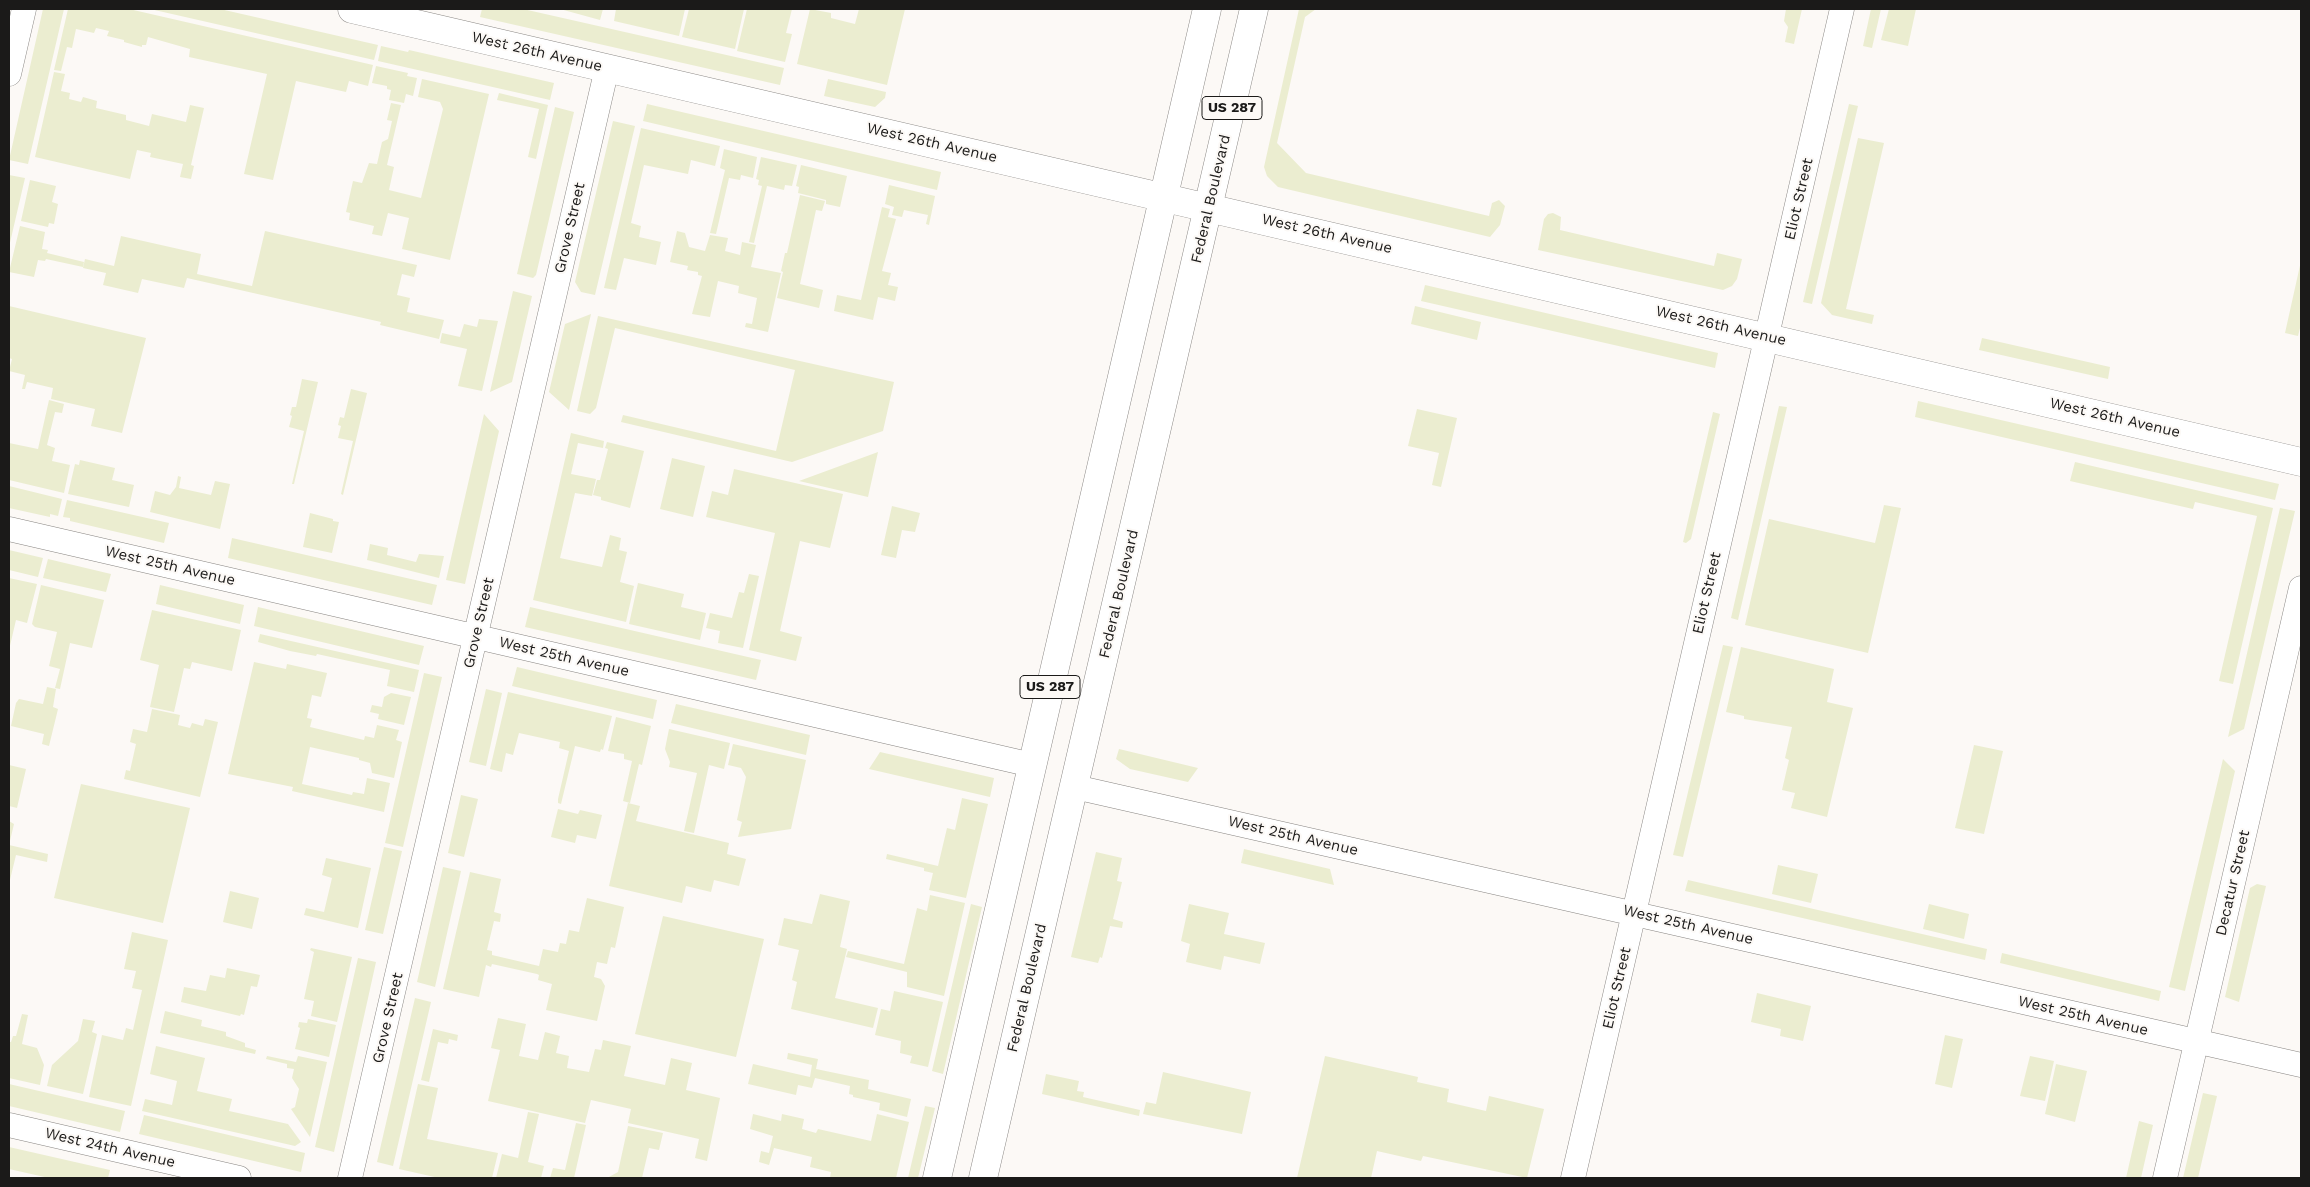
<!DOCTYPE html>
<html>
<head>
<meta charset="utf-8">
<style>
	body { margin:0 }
	#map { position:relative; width:2310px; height:1187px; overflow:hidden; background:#fcf9f6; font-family:"Work Sans",sans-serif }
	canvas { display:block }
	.frame { position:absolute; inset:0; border:10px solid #1b1a19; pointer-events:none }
</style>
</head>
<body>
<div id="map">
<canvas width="2310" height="1187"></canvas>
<div class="frame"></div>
</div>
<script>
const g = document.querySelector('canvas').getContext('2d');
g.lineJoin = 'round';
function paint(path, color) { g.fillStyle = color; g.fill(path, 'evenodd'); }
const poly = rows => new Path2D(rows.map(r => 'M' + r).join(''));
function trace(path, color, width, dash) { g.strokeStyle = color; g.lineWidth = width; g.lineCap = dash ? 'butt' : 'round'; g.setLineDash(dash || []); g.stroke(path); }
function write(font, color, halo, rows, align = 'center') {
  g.font = font + ' "Work Sans",sans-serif'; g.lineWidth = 4; g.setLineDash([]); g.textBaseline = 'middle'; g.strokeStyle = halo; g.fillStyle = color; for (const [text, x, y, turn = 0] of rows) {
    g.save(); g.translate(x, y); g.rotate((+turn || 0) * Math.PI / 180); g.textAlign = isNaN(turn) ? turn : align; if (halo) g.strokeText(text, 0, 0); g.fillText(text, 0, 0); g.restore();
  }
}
paint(poly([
	[43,9,64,9,28,164,9,160],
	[68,9,129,9,373,65,368,86,349,81,346,92,296,81,273,180,244,174,267,74,189,57,190,49,148,37,146,45,142,45,142,47,124,42,124,40,107,36,109,31,96,28,94,33,76,29,72,48,67,47,61,71,54,70],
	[150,9,220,9,378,45,374,60],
	[482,9,523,9,784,68,780,85,480,17],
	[560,9,603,9,600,20],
	[616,9,685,9,679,36,614,21],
	[689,9,744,9,735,49,682,37],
	[747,9,792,9,786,33,792,34,785,62,737,51],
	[810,9,831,13,831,18,855,24,859,9,905,9,887,85,797,64],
	[1299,9,1316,9,1305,17,1277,143,1306,173,1489,216,1492,203,1499,200,1505,206,1500,225,1490,237,1278,187,1267,176,1264,167],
	[1786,9,1802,9,1794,44,1785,42,1788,27,1784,21],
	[1871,9,1881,9,1872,48,1863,46],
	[1889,9,1916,9,1908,46,1881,40],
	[381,46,408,52,409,50,554,83,550,100,378,61],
	[376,66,408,73,407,76,417,78,413,96,406,94,404,103,389,100,391,90,387,89,387,86,372,83],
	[54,72,65,74,61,91,70,93,69,99,81,102,83,97,97,101,96,108,126,115,126,120,149,126,152,114,186,122,190,105,204,108,191,165,194,166,191,179,180,177,183,164,150,157,151,153,137,150,130,179,35,157],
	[422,79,489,94,450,260,402,249,409,218,388,213,382,236,372,234,374,226,349,220,350,213,346,212,353,181,362,183,369,163,377,164,382,142,388,139,392,121,387,120,391,103,401,105,387,165,394,167,389,190,421,198,443,109,440,102,418,97],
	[828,79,886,92,885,98,875,107,824,96],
	[499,93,548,105,536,159,528,157,539,109,497,100],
	[647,104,941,172,937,190,643,121],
	[1849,104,1858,106,1812,304,1803,302],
	[555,107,574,112,536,275,533,278,517,274],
	[613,121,635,126,595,295,581,292,575,282],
	[641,128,720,146,715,166,691,160,688,174,644,165,631,223,641,226,639,237,661,242,656,265,624,258,616,290,604,288],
	[1858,138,1884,143,1846,309,1874,315,1872,324,1832,315,1821,303],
	[724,149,757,157,753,178,741,175,740,180,729,178,716,234,710,233,725,170,720,168],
	[761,157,797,165,792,186,785,185,784,190,767,186,754,243,749,242,762,186,758,185,759,180,756,179],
	[801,165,847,176,840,207,826,204,826,200,798,193,799,187,796,186],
	[9,175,25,178,9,247],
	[30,180,56,186,52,202,58,204,54,224,49,223,48,227,21,221],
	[889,185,935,196,929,225,926,224,928,215,904,210,902,217,892,215,894,207,885,204],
	[800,195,825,201,822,211,816,210,800,284,823,290,819,308,777,298,783,272,781,271,785,253,787,253],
	[882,207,890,209,888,217,896,219,882,271,891,273,888,285,898,287,895,301,878,297,873,320,834,311,837,295,861,300],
	[1553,213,1561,217,1560,230,1714,266,1717,253,1742,259,1737,279,1732,286,1723,290,1538,250,1544,219,1548,214],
	[20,226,45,232,42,249,48,250,47,253,84,262,83,267,46,259,45,261,38,260,34,277,9,272],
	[265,231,417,265,414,277,402,274,397,295,410,298,407,312,444,320,439,339,380,325,381,322,187,278,184,288,142,279,138,293,103,285,106,273,83,268,85,259,114,266,121,236,201,254,197,274,252,286],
	[677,231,685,233,689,247,705,251,710,235,728,238,725,251,740,255,742,242,756,245,751,267,781,273,768,332,745,327,746,323,752,324,757,298,738,293,739,286,718,281,710,317,692,314,702,276,698,275,698,272,687,270,688,266,670,262],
	[2301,261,2301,324,2298,336,2285,333],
	[1425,285,1718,353,1715,368,1421,301],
	[513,291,532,296,512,382,490,392],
	[9,306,146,338,122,433,91,426,95,409,51,399,53,388,27,382,25,389,22,389,25,375,9,371,12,359,9,358],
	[1415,306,1481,322,1477,340,1411,324],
	[591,314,569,410,549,392,565,324],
	[598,316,894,382,883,431,792,462,621,422,623,415,776,451,795,370,615,328,596,408,590,414,577,411],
	[479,319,498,321,482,391,458,386,467,349,440,343,442,333,460,337,464,324,477,327],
	[1982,338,2110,367,2108,379,1979,350],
	[302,379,318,382,294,484,292,484,304,431,289,427,292,416,290,415,292,407,296,407],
	[351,389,367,393,343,495,341,494,353,441,338,438,341,426,338,425,340,417,344,418],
	[49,400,64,404,62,413,55,412,47,445,55,448,52,461,70,465,64,493,9,480,9,443,38,449],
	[1918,401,2279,484,2275,500,1915,417],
	[1779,406,1787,407,1738,620,1731,618],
	[1417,409,1457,418,1441,487,1432,485,1439,453,1408,446],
	[1713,412,1720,414,1691,539,1686,543,1683,542],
	[484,414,499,431,465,584,446,580],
	[571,433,604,441,603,448,578,443,571,474,596,479,592,496,575,493,560,558,602,567,610,535,621,538,619,550,627,552,620,582,634,586,626,622,533,600],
	[607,442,644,451,630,508,601,500,601,497,593,495,597,480,600,480,608,449,605,448],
	[878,452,868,497,799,481],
	[672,458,705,466,693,517,660,509],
	[80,460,115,468,112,480,134,485,129,507,68,494,75,464,79,465],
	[2075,462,2273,508,2233,684,2219,681,2257,516,2195,502,2193,509,2070,481],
	[734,469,843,494,830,548,800,541,780,631,802,637,796,661,749,650,775,533,706,517,712,491,728,495],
	[178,476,181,477,179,488,211,495,215,481,230,484,220,529,150,512,155,491,170,495,176,487],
	[9,486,62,499,58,516,50,514,50,517,9,508],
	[67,500,169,523,164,543,70,521,70,518,63,517],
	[1884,505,1901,508,1868,653,1745,625,1769,519,1875,543],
	[892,506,920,513,915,532,902,530,896,558,881,555],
	[2280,508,2295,511,2244,729,2228,737],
	[310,513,333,519,333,521,339,522,332,553,303,547],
	[232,538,437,585,432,605,228,558],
	[370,544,388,548,387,555,416,562,419,554,444,556,439,578,367,560],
	[9,550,43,558,38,577,9,570],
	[48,559,111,574,106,592,43,578],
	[749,574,759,576,743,648,718,643,720,631,706,628,710,613,732,618,739,592,744,593],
	[9,578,37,584,27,623,16,620,9,650],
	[638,583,684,594,681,607,706,613,700,640,629,624],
	[41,585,104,600,92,648,70,643,60,689,55,688,60,669,49,666,57,632,35,627,32,624],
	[160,585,244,605,240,624,156,604],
	[258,607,424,646,419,665,254,626],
	[530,607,761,660,756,680,525,627],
	[152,610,241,630,232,671,192,662,190,669,184,668,174,712,150,707,159,665,140,660],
	[260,634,419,670,414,692,387,686,390,670,317,654,316,656,290,651,258,642],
	[1723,645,1733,647,1683,857,1673,855],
	[1741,647,1834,669,1827,702,1853,708,1827,817,1791,808,1795,793,1782,790,1789,760,1785,758,1792,727,1744,719,1744,716,1726,712],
	[254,662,286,669,287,664,327,673,321,697,312,695,307,718,312,719,310,727,364,740,365,736,374,738,377,725,399,730,396,740,402,742,394,778,372,773,370,763,359,760,359,758,310,747,302,784,352,795,353,792,364,794,367,778,390,783,384,812,292,791,293,787,228,774],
	[517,667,657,700,653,719,512,686],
	[424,673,442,677,403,847,385,843],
	[47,687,56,689,53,707,58,709,49,746,42,744,44,734,11,726,16,703,19,699,43,704],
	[486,689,502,693,486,766,469,762],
	[508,692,612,716,603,750,601,749,600,752,575,746,561,804,558,803,558,799,569,751,559,748,560,742,519,733,513,755,506,753,502,772,490,769],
	[391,693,411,697,404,725,378,719,379,714,370,712,372,705,382,707,384,697],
	[676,704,810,735,806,755,671,723],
	[152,709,180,715,178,725,190,728,192,723,203,726,205,719,218,722,200,797,124,779,126,770,130,771,136,744,130,742,133,729,147,732],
	[616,717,651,726,642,765,639,764,630,803,623,801,632,761,624,759,624,754,608,751],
	[669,729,730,743,724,769,709,765,694,833,684,831,697,773,669,767,670,762,665,749],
	[733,744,806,760,791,829,738,837,742,822,737,820,746,777,741,768,728,765],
	[1974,745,2003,751,1984,834,1955,828],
	[1119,749,1198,768,1188,782,1130,769,1116,759],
	[880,752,994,778,990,797,869,769],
	[2223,759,2235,771,2185,991,2169,987],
	[9,765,26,769,17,808,9,806],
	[81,784,190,808,163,923,54,898],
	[461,795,478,799,464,857,448,853],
	[962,798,988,804,966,898,929,890,933,873,924,871,924,868,886,859,887,854,938,866,947,828,955,830],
	[628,803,640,806,636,821,729,843,727,854,746,859,739,886,714,880,711,892,686,886,682,903,609,886],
	[558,809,578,814,580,810,602,815,596,839,577,835,575,843,551,837],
	[9,821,14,824,9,845,48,854,47,862,16,855,9,884],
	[384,847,402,851,383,934,365,930],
	[1244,849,1330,869,1334,885,1241,863],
	[1096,852,1122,858,1117,881,1122,882,1113,919,1123,922,1122,928,1110,926,1102,958,1100,957,1098,963,1071,957],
	[326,858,371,868,358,928,304,915,306,908,324,912,332,878,322,875],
	[1778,865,1818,874,1811,903,1772,894],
	[443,867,461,871,435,987,417,982],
	[470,872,501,879,494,912,501,914,500,922,494,921,487,950,492,951,492,955,539,966,543,949,558,952,560,943,566,944,569,930,579,932,587,898,624,907,615,948,611,947,607,964,597,962,594,977,601,979,605,986,597,1021,546,1010,552,984,538,980,539,975,537,974,492,964,491,967,486,965,479,997,443,989],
	[1688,880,1987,949,1985,960,1685,891],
	[2257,884,2266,886,2239,1002,2225,997,2250,888],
	[230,891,259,898,252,929,223,922],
	[820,894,850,901,840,947,847,949,835,998,878,1008,873,1028,791,1009,797,982,792,980,799,950,778,945,784,918,812,924],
	[930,895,965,903,944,996,907,987,907,972,846,957,848,951,904,964,917,908,927,911],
	[971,904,982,907,943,1074,932,1071],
	[1189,904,1229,913,1224,934,1265,943,1260,964,1224,956,1221,970,1186,962,1190,944,1181,941],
	[1929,904,1969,914,1964,939,1923,929],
	[663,916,764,939,736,1057,635,1034],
	[132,932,168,940,131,1106,89,1097,102,1035,123,1040,126,1028,133,1030,142,990,132,988,136,971,124,969],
	[311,948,352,957,337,1022,311,1016,314,1001,304,999,314,952,310,950],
	[2002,953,2161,991,2159,1001,2000,963],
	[358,958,376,962,334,1152,315,1147],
	[227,968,260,975,257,987,251,986,244,1015,241,1014,240,1016,181,1002,184,987,206,991,210,975,225,978],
	[894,991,943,1002,928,1067,910,1063,912,1056,900,1053,901,1041,875,1035,881,1009,890,1011],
	[1757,993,1811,1006,1803,1041,1780,1036,1781,1029,1751,1022],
	[415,998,431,1002,393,1166,377,1162],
	[165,1011,202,1020,201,1026,226,1032,226,1036,245,1043,245,1047,256,1050,255,1054,160,1033],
	[22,1014,28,1015,22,1044,37,1048,44,1065,40,1085,9,1078,9,1042,11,1042,13,1036,16,1036],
	[498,1018,526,1024,519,1056,538,1060,545,1032,560,1036,556,1053,569,1056,567,1068,589,1072,595,1049,601,1050,603,1040,631,1046,624,1076,665,1085,671,1058,692,1063,686,1090,720,1098,707,1161,695,1158,699,1139,628,1123,631,1109,591,1100,585,1123,488,1101,500,1050,491,1048],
	[83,1019,95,1021,92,1032,97,1034,83,1094,47,1086,52,1065,78,1041],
	[308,1019,336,1025,329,1057,295,1049,300,1028,298,1027,299,1022,307,1023],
	[433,1029,458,1035,457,1041,449,1039,448,1044,438,1042,429,1082,421,1080],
	[1945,1035,1963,1039,1952,1088,1935,1084],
	[156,1046,205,1058,197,1091,232,1099,229,1111,288,1124,301,1142,295,1146,142,1111,145,1099,172,1105,177,1081,150,1074],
	[788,1053,818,1059,816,1069,869,1080,868,1089,911,1099,907,1117,879,1110,880,1103,853,1097,853,1095,849,1094,850,1086,815,1078,812,1088,798,1085,796,1095,748,1084,753,1064,810,1077,812,1065,787,1059],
	[267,1056,296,1062,298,1056,327,1062,310,1137,291,1109,295,1107,299,1089,292,1078,294,1069,287,1068,287,1064,266,1059],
	[1325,1056,1418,1077,1417,1082,1449,1089,1447,1102,1486,1111,1489,1096,1544,1109,1527,1178,1423,1156,1421,1161,1377,1151,1371,1178,1297,1178],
	[2030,1056,2054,1061,2045,1101,2020,1096],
	[2056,1064,2087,1071,2075,1122,2045,1114],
	[1163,1072,1251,1092,1242,1134,1143,1114,1146,1102,1156,1104],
	[1046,1074,1079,1081,1077,1091,1084,1092,1083,1097,1140,1110,1139,1116,1042,1094],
	[9,1084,125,1111,120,1132,9,1106],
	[418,1084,438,1088,427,1139,498,1153,492,1178,439,1178,399,1169],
	[2203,1093,2217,1096,2198,1178,2183,1178],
	[925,1106,935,1108,918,1178,908,1178],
	[528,1112,539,1114,528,1162,544,1166,541,1178,496,1178,502,1154,518,1158],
	[753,1114,781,1121,782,1114,804,1119,802,1129,816,1133,818,1129,871,1141,877,1114,909,1122,896,1178,830,1178,831,1172,810,1167,812,1157,774,1148,769,1165,759,1162,761,1151,769,1153,773,1136,750,1129],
	[144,1115,305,1153,301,1172,139,1134],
	[2139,1121,2153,1125,2141,1178,2126,1178],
	[576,1123,586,1125,574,1178,550,1178,553,1168,565,1170],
	[628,1126,663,1133,659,1150,649,1148,642,1178,607,1178,618,1172],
	[9,1147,110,1170,108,1178,49,1178,9,1169]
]), '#ebedd0');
const street = poly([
	[9,74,24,9],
	[9,529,1032,765],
	[1075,787,2301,1065],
	[9,1125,239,1178],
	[350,1178,607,68],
	[1573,1178,1842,9],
	[2165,1178,2301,588]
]);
const secondary = poly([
	[352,9,2301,462]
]);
const primary = poly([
	[937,1178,1207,9],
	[983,1178,1254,9]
]);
trace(street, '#898683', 25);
trace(secondary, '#898683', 29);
trace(primary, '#898683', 29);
trace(street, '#fff', 24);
trace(secondary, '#fff', 28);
trace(primary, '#fff', 28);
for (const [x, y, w] of [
	[1232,108,60],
	[1050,687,60]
]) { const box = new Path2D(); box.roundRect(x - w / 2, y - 11.5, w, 23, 4); g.fillStyle = '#fcf9f6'; g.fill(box); trace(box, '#1b1a19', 1); }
write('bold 14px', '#1b1a19', null, [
	["US 287",1232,108],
	["US 287",1050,687]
]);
write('15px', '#1b1a19', '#fcf9f6', [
	["West 26th Avenue",537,52,13],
	["West 26th Avenue",932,143,13],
	["Federal Boulevard",1211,199,-77],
	["Eliot Street",1799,199,-77],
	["Grove Street",570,228,-77],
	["West 26th Avenue",1327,234,13],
	["West 26th Avenue",1721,326,13],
	["West 26th Avenue",2115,418,13],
	["West 25th Avenue",170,566,13],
	["Eliot Street",1707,593,-77],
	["Federal Boulevard",1119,594,-77],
	["Grove Street",479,623,-77],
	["West 25th Avenue",564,657,13],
	["West 25th Avenue",1293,836,13],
	["Decatur Street",2233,883,-77],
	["West 25th Avenue",1688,925,13],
	["Federal Boulevard",1027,988,-77],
	["Eliot Street",1617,988,-77],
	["West 25th Avenue",2083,1016,13],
	["Grove Street",388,1018,-77],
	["West 24th Avenue",110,1148,13]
]);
</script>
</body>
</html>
